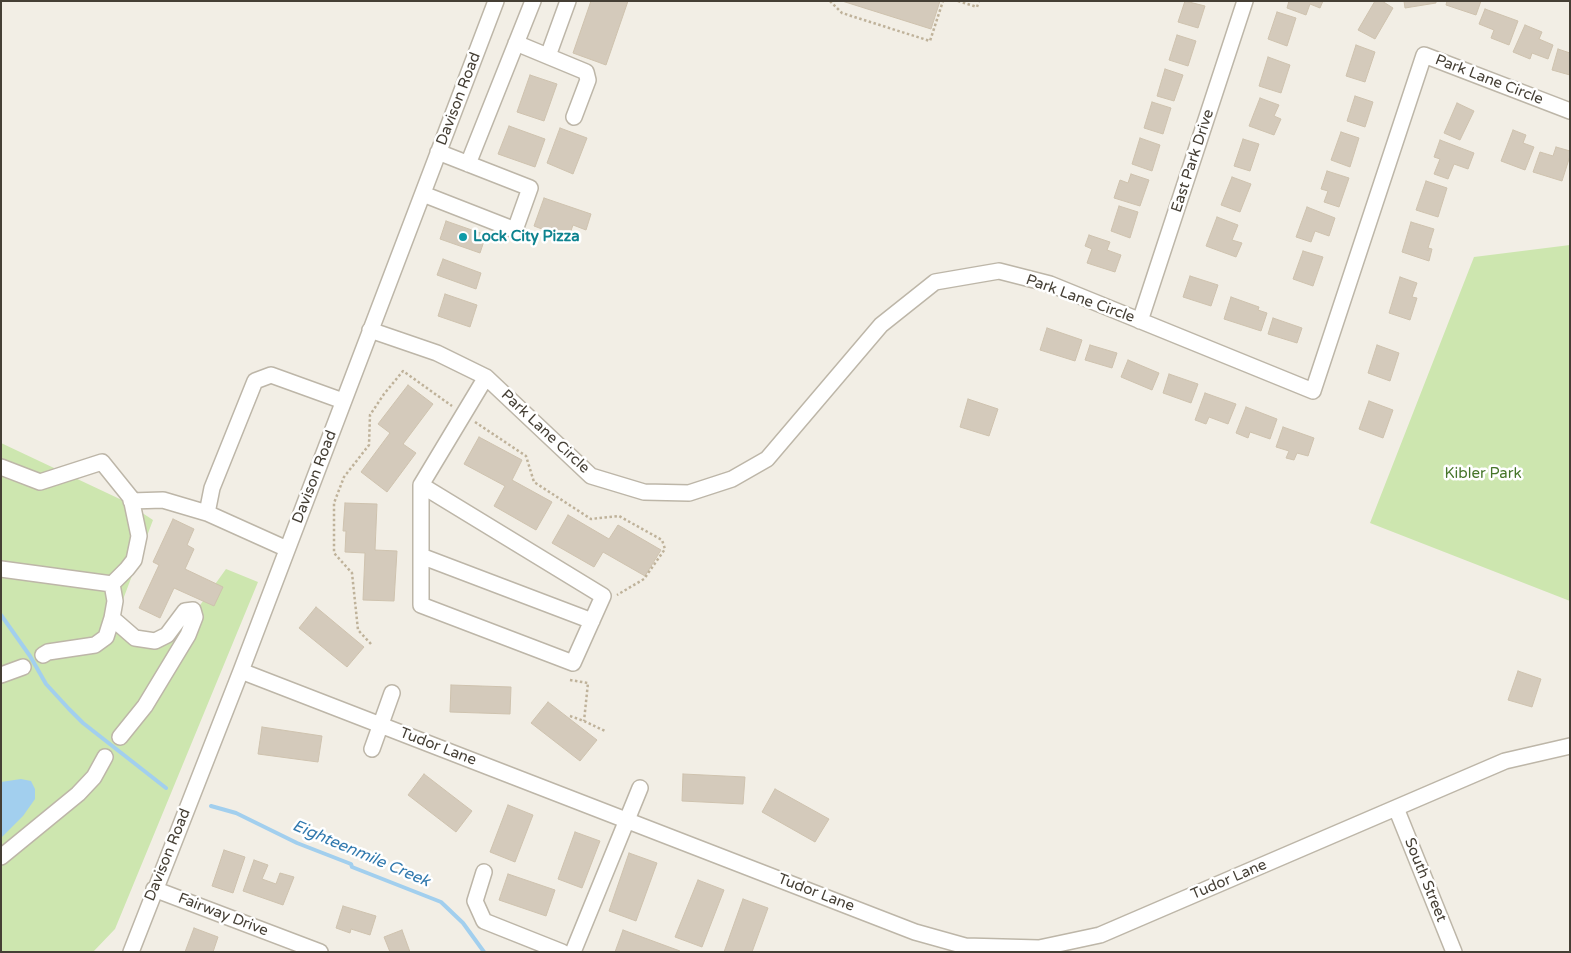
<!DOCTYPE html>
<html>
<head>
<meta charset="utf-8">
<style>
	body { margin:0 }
	#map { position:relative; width:1571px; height:953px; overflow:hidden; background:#f2eee5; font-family:"Varela Round",sans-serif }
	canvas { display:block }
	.frame { position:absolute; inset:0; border:2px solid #453f35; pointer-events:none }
</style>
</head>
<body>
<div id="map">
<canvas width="1571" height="953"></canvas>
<div class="frame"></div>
</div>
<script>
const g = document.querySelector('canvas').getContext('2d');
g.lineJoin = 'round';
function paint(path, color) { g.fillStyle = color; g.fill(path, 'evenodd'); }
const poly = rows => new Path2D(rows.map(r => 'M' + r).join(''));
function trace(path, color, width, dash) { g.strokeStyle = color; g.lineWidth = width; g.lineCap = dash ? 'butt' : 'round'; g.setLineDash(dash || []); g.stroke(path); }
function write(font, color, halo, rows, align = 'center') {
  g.font = font + ' "Varela Round",sans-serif'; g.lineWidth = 5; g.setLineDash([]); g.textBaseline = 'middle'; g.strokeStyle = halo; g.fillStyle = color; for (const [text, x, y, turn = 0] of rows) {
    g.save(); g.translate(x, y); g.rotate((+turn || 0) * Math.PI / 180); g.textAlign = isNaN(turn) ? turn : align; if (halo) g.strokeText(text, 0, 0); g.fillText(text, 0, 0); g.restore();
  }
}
paint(poly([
	[1570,245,1570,601,1370,523,1474,257],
	[1,443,124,501,153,520,113,626,170,641,198,608,226,569,258,582,115,929,93,952,1,952]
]), '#cde6af');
paint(poly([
	[21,779,31,781,35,789,35,799,23,816,1,838,1,782]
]), '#a2cfee');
trace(poly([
	[1,615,30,656,46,684,69,709,83,723,166,788],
	[211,806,236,813,297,843,351,864,352,867,441,902,463,923,484,952]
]), '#a2cfee', 4);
const building = poly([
	[591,1,628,1,606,65,573,53,591,1],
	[842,1,940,1,931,29,842,1],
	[1185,1,1205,6,1198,28,1178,22,1185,1],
	[1289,1,1323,1,1320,8,1310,4,1306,15,1287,8,1289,1],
	[1375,1,1382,1,1393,8,1375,39,1358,30,1375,1],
	[1404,1,1436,1,1436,3,1405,8,1404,1],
	[1447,1,1481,1,1476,15,1446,5,1447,1],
	[1485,9,1518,21,1509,45,1491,38,1494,30,1479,24,1485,9],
	[1277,12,1296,18,1287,46,1268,39,1277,12],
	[1525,25,1542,32,1539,39,1553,45,1548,59,1532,53,1530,59,1513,52,1525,25],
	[1177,35,1196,41,1188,66,1169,60,1177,35],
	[1356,45,1375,52,1365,82,1346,76,1356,45],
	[1558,49,1570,53,1570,75,1552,70,1558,49],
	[1268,57,1290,65,1281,93,1259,86,1268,57],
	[1165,69,1183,75,1174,101,1157,96,1165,69],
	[530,75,557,84,544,121,517,112,530,75],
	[1355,96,1373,102,1365,127,1347,121,1355,96],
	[1260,98,1279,105,1274,116,1281,119,1274,135,1249,126,1260,98],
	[1152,102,1171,108,1163,134,1144,128,1152,102],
	[1457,103,1474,111,1460,140,1444,133,1457,103],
	[509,126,545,139,535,167,498,154,509,126],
	[560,128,587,138,573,174,547,163,560,128],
	[1513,130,1526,135,1523,143,1534,147,1525,170,1501,161,1513,130],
	[1341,132,1359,138,1350,167,1331,160,1341,132],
	[1140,138,1160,145,1152,171,1132,164,1140,138],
	[1243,139,1259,144,1250,171,1234,166,1243,139],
	[1440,140,1474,153,1468,169,1454,164,1448,179,1434,174,1440,159,1434,157,1440,140],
	[1556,147,1570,151,1570,156,1562,181,1533,172,1540,152,1553,156,1556,147],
	[1327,171,1349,178,1339,207,1324,202,1328,191,1321,189,1327,171],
	[1131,174,1149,180,1140,206,1114,198,1120,180,1128,183,1131,174],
	[1232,177,1251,184,1240,212,1221,205,1232,177],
	[1426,181,1447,188,1438,217,1416,210,1426,181],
	[544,198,591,214,586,230,573,225,568,239,534,226,544,198],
	[1119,206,1138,212,1130,238,1111,231,1119,206],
	[1307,207,1335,218,1329,236,1315,231,1311,242,1296,237,1307,207],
	[1217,217,1238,225,1232,240,1242,243,1236,257,1206,246,1217,217],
	[446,221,486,235,480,253,440,239,446,221],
	[1411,222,1434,229,1428,248,1432,249,1429,261,1402,252,1411,222],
	[1089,235,1110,242,1107,250,1121,255,1115,272,1087,263,1092,249,1085,246,1089,235],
	[1303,251,1323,257,1313,286,1293,279,1303,251],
	[443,259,481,273,476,289,437,275,443,259],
	[1190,276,1218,285,1211,306,1183,297,1190,276],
	[1400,277,1417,283,1412,297,1417,298,1410,320,1389,313,1400,277],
	[445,294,477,305,470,327,438,316,445,294],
	[1231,297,1259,307,1258,310,1267,313,1261,331,1224,319,1231,297],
	[1273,318,1302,328,1297,343,1268,334,1273,318],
	[1047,328,1082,340,1075,361,1040,350,1047,328],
	[1090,345,1117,353,1112,368,1085,360,1090,345],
	[1377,345,1399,353,1390,381,1368,373,1377,345],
	[1128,360,1159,373,1152,390,1121,377,1128,360],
	[1169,374,1198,384,1191,403,1163,393,1169,374],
	[408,385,433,404,403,444,416,453,387,492,361,472,390,433,378,424,408,385],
	[1205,393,1236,404,1228,424,1209,417,1206,424,1195,420,1205,393],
	[968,399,998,409,989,436,960,427,968,399],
	[1369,401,1393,410,1383,438,1359,429,1369,401],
	[1246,407,1277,419,1270,439,1250,432,1248,438,1236,433,1246,407],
	[1283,427,1314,438,1308,456,1297,453,1294,460,1286,458,1289,451,1276,447,1283,427],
	[479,437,522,460,512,480,552,502,536,530,494,506,505,486,464,464,479,437],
	[345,503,377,504,375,550,397,551,394,601,363,600,365,553,345,552,346,531,343,531,345,503],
	[568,515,609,539,618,525,661,550,645,576,603,552,594,567,552,543,568,515],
	[173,519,194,529,187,545,194,549,185,569,223,587,214,606,174,588,160,618,139,608,159,565,153,562,173,519],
	[316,607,364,647,347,667,299,628,316,607],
	[1518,671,1541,679,1532,707,1508,700,1518,671],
	[451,685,511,687,510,714,450,712,451,685],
	[548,702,597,740,580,761,531,723,548,702],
	[262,727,322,736,318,762,258,754,262,727],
	[424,774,472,811,456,832,408,795,424,774],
	[683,774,745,777,743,804,682,801,683,774],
	[775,789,829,819,815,842,762,812,775,789],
	[508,805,533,815,515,862,490,852,508,805],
	[575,832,600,841,582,888,558,879,575,832],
	[224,850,245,857,233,893,212,886,224,850],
	[629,853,657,863,636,921,609,911,629,853],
	[254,860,268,865,262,879,276,884,280,873,294,877,283,905,243,891,254,860],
	[508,874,555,890,546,916,499,900,508,874],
	[698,880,724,890,702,947,675,937,698,880],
	[743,899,768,908,752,952,724,952,743,899],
	[343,906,376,916,370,935,351,929,350,933,336,928,343,906],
	[194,928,218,937,213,952,185,952,194,928],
	[402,930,410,952,390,952,384,937,402,930],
	[623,930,680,951,680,952,615,952,623,930]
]);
paint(building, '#d4cabb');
trace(building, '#cec2ae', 1);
const minor = poly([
	[516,43,586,72,588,80,574,117],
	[548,56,568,1],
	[468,164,533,1],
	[423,194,515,230,530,188,438,152],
	[1140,321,1245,1],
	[370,330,437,353,486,377,591,476,644,492,689,493,732,479,767,459,881,325,935,282,999,271,1050,284,1313,391,1424,55,1570,111],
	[1,467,40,482,102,462,131,498,139,536,134,560,127,569,112,584],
	[421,485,603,596,573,663,421,605,421,485,486,377],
	[131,501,163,500,207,513],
	[287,549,207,513,212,488,255,381,271,375,343,401],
	[421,556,592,621],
	[1,569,112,584,115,601,112,618,106,637,95,645,48,652,43,655],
	[112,618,135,638,155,641,167,635,185,611,193,610,195,617,188,635,145,706,120,737],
	[241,671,915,932,965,946,1039,948,1100,935,1505,761,1570,746],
	[1,675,23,667],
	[372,749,392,693],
	[1396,808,1454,952],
	[1,857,78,794,94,777,105,757],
	[484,872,475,901,484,921,562,952],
	[154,889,320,952],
	[131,952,241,671,496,1],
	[573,952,640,788]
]);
trace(minor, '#bdb6a8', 18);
trace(poly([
	[830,1,842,13,930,41,943,1],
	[958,1,977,7,979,1],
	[475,422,526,456,534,482,591,519,619,516,662,540,665,549,644,579,617,595],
	[371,644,358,630,352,573,334,553,334,503,344,477,369,445,370,415,384,394,403,371,452,406],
	[570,680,588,683,584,721],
	[570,716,584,721,605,731]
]), '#bfb29a', 2.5, [2.5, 2.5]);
trace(minor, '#fff', 15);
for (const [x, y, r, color] of [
	[463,237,5,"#0f9aa8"]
]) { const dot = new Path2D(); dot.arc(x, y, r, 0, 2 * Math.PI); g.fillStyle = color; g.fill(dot); trace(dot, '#fff', 2); }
write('15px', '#453f35', '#fff', [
	["Park Lane Circle",1489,80,21],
	["Davison Road",459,99,-69],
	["East Park Drive",1193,161,-72],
	["Park Lane Circle",1080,299,20],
	["Park Lane Circle",545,432,43],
	["Davison Road",315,477,-69],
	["Tudor Lane",438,747,21],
	["Davison Road",168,855,-68],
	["Tudor Lane",1229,880,-23],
	["South Street",1425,880,68],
	["Tudor Lane",816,893,21],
	["Fairway Drive",223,915,21]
]);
write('bold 15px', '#0d838f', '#fff', [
	["Lock City Pizza",473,237]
], 'left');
write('15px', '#46752a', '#fff', [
	["Kibler Park",1483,474]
]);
write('italic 16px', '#3179ae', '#fff', [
	["Eighteenmile Creek",361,854,23]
]);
</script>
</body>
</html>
